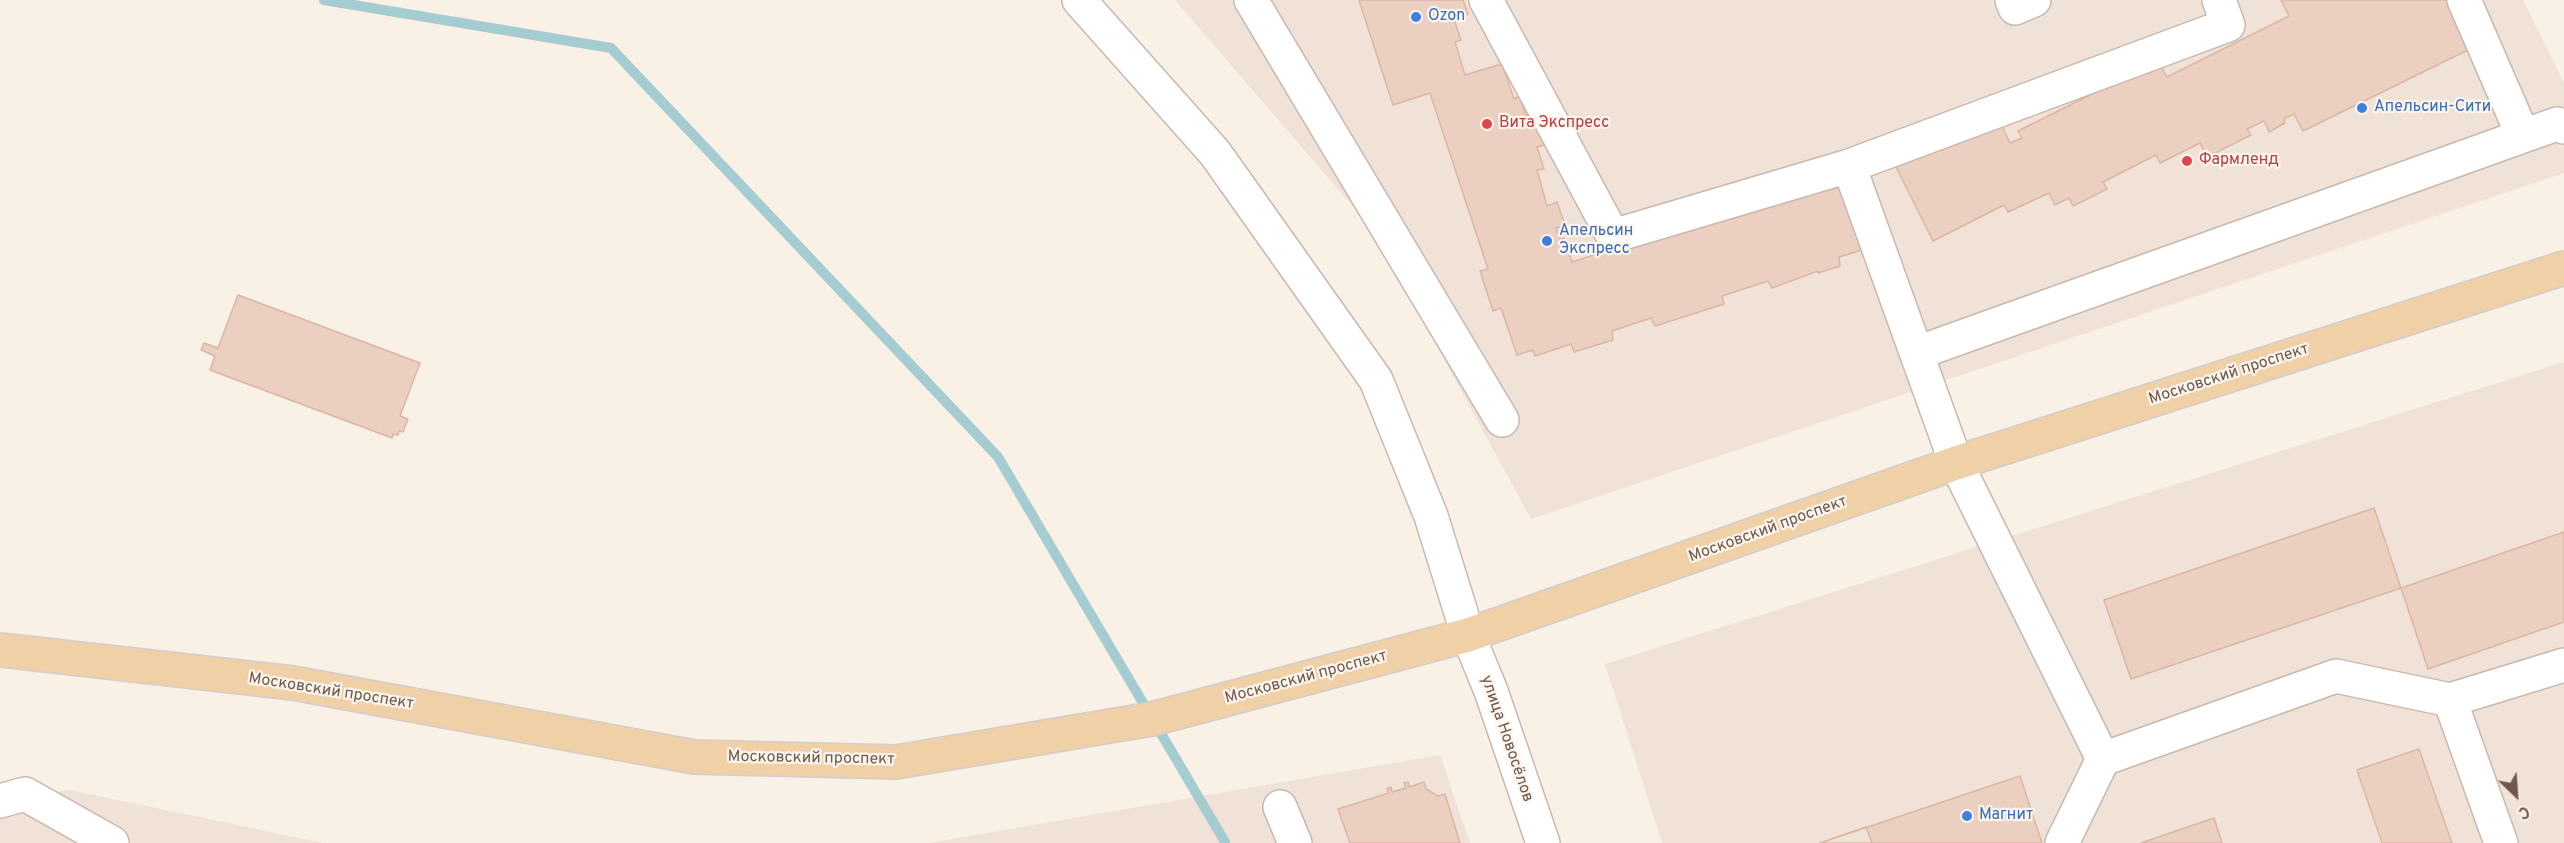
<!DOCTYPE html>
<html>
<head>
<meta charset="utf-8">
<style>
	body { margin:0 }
	#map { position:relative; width:2564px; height:843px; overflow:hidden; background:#f9f0e6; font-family:Overpass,sans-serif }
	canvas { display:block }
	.north { position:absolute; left:2486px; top:765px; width:60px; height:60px; -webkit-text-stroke:4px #fcf5ec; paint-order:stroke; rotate:155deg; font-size:16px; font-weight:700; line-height:24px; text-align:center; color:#6f584e }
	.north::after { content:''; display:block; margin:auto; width:21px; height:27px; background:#6f584e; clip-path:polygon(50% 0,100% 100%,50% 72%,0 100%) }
</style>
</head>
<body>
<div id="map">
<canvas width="2564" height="843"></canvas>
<div class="north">С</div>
</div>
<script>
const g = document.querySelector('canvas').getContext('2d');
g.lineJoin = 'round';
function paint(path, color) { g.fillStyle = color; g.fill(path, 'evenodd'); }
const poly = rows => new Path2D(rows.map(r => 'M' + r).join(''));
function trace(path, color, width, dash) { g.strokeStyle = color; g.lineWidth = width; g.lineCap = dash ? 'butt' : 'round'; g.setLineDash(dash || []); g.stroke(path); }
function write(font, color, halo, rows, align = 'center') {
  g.font = font + ' Overpass,sans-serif'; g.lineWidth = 4.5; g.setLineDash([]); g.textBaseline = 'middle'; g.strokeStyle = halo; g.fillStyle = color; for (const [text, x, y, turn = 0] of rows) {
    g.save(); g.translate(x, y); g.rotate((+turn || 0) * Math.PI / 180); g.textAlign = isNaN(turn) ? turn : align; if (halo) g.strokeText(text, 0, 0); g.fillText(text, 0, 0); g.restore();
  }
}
paint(poly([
	[1175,0,2523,0,2564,83,2564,173,1531,519,1374,231],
	[2564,362,2564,843,1662,843,1605,664],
	[1440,755,1470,843,929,843],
	[70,790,323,843,0,843,0,799]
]), '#f0e2d6');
trace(poly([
	[324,0,611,48,998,457,1225,842]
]), '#a5ccd0', 10);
const building = poly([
	[1359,0,1463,0,1468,14,1454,19,1461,40,1455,42,1465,75,1502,64,1514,99,1520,96,1526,116,1540,111,1551,143,1537,147,1544,169,1537,170,1547,206,1557,202,1565,225,1556,228,1560,239,1564,238,1572,262,1841,174,1865,249,1839,257,1840,266,1818,273,1818,271,1772,288,1768,281,1722,296,1724,304,1655,326,1651,318,1612,331,1613,340,1574,352,1571,344,1535,356,1533,350,1517,355,1501,308,1493,311,1480,271,1488,269,1430,93,1393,105,1359,0],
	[2281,0,2451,0,2474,47,2303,131,2294,114,2284,119,2285,123,2269,132,2264,121,2247,129,2251,135,2207,157,2200,143,2160,163,2156,155,2103,182,2107,189,2073,206,2069,198,2055,205,2049,193,2008,212,2004,205,1933,241,1896,167,1997,116,2010,143,2022,138,2018,131,2158,61,2167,77,2289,16,2281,0],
	[238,295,420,363,400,416,408,419,403,432,399,431,398,435,393,434,392,438,210,370,215,356,201,350,204,343,218,348,238,295],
	[2374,508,2401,588,2131,679,2104,600,2374,508],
	[2564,532,2564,622,2428,669,2401,588,2564,532],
	[2419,749,2452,843,2382,843,2357,770,2419,749],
	[2020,776,2042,843,1820,843,2020,776],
	[1408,782,1409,787,1424,782,1426,789,1438,796,1445,794,1460,843,1350,843,1338,809,1389,793,1387,789,1391,787,1392,792,1406,788,1404,783,1408,782],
	[2214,818,2222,843,2141,843,2214,818],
	[1866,827,1872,843,1820,843,1866,827]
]);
paint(building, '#ebcfc1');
trace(building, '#dbb6a4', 1.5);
const minor = poly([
	[1079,0,1215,153,1376,380,1431,516,1468,635,1491,691,1543,843],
	[1251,0,1502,420],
	[1486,0,1613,236,1849,166],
	[2012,0,2015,8,2034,0],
	[2219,0,2228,25,1849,166,1956,463,2103,759,2336,676,2450,700,2564,665],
	[2464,0,2523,136,2557,124,2564,127],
	[1917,353,2523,136],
	[2450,700,2501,843],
	[0,801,25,794,112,843],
	[1280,807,1295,843],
	[2062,843,2103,759]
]);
const major = poly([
	[0,650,293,683,694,757,896,762,1152,719,1468,635,1956,463,2564,268]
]);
trace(minor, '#c9b8ae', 36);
trace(major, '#d4cdca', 36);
trace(minor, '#fff', 33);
trace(major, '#efd0a7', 33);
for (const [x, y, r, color] of [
	[1416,17,6,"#3f7fe0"],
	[2362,108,6,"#3f7fe0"],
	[1487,124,6,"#e0444e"],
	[2187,161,6,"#e0444e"],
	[1547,241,6,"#3f7fe0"],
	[1967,816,6,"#3f7fe0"]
]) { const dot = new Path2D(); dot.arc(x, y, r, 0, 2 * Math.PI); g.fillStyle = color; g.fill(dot); trace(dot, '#fcf5ec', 2); }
write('16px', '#366cbe', '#fcf5ec', [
	["Ozon",1428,17],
	["Апельсин-Сити",2374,108],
	["Апельсин",1559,232],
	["Экспресс",1559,250],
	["Магнит",1979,816]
], 'left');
write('16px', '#be3a42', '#fcf5ec', [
	["Вита Экспресс",1499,124],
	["Фармленд",2199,161]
], 'left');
write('16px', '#6f584e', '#fcf5ec', [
	["Московский проспект",2229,375,-18],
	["Московский проспект",1768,530,-20],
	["Московский проспект",1306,678,-15],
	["Московский проспект",331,692,9],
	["улица Новосёлов",1506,739,71],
	["Московский проспект",811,759,1]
]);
</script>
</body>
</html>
